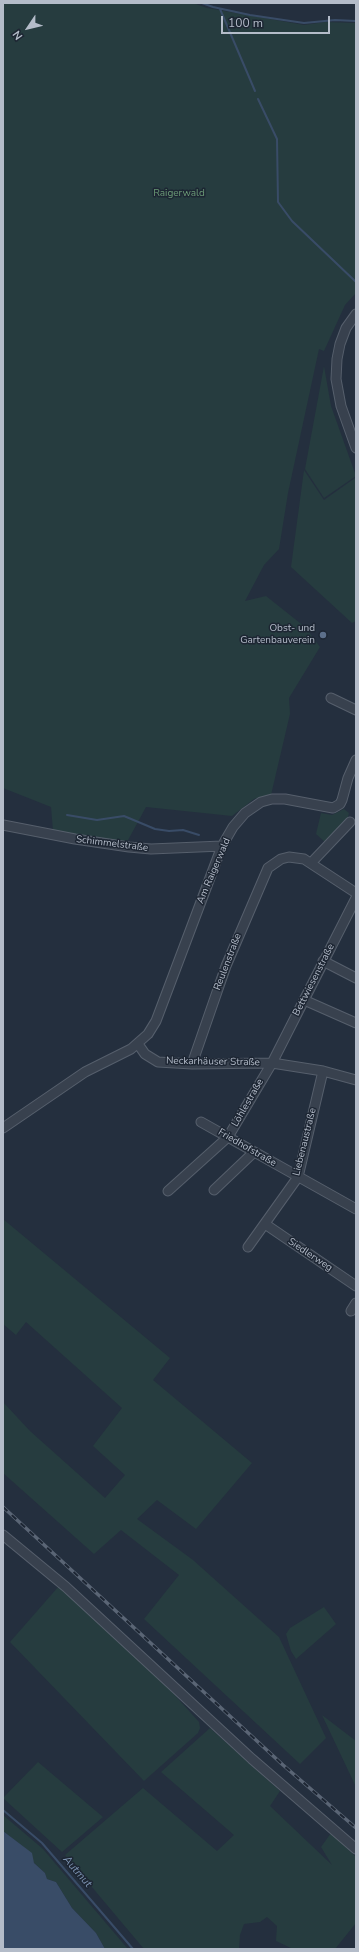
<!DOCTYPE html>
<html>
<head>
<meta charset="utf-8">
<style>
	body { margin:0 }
	#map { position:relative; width:359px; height:1952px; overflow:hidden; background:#242f3e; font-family:"Nunito Sans",sans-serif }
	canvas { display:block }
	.frame { position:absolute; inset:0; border:4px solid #b4bcc9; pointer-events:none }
	.north { position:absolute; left:8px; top:8px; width:40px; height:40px; -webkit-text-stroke:3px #1d2633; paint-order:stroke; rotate:235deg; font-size:11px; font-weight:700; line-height:16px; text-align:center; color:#b4bcc9 }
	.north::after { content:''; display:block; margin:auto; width:14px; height:18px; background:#b4bcc9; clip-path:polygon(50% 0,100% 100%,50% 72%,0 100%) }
	.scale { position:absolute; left:221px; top:16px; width:109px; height:18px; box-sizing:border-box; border:2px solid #b4bcc9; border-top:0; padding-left:5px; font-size:12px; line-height:14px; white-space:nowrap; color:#b4bcc9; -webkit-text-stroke:3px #1d2633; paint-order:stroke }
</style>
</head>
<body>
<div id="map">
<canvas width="359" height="1952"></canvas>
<div class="frame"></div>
<div class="north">N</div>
<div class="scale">100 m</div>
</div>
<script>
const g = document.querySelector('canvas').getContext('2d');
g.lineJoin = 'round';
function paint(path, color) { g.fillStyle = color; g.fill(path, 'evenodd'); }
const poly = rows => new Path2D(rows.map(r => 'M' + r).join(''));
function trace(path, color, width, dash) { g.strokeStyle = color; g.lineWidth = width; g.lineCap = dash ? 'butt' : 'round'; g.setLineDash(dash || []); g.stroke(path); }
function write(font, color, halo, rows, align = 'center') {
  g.font = font + ' "Nunito Sans",sans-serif'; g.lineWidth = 3; g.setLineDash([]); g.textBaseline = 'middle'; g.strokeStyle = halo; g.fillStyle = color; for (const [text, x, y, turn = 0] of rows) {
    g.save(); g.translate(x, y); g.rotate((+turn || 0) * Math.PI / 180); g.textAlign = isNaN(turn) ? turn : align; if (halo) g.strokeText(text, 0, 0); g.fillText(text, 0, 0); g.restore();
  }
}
paint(poly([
	[3,3,193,3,207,8,304,25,325,22,356,23,356,293,345,305,324,351,319,349,288,493,279,549,264,565,245,601,266,596,305,627,320,647,289,698,290,714,271,795,254,799,232,816,146,807,127,842,53,831,51,807,3,788],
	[324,366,331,406,356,476,324,498,305,469],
	[304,470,324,500,355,478,356,480,356,621,352,623,291,567],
	[344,809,349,813,347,821,326,843,316,834,321,813,332,815],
	[3,1219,170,1358,153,1380,252,1463,196,1529,157,1500,137,1519,193,1560,279,1637,326,1738,300,1764,144,1619,179,1575,121,1530,94,1554,3,1473,3,1402,30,1431,105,1498,125,1475,93,1446,122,1408,26,1322,16,1335,3,1324],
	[59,1586,171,1691,199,1722,200,1728,198,1733,144,1781,10,1642],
	[324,1607,336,1624,296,1659,291,1651,286,1634,290,1628],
	[322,1715,356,1741,356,1787],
	[210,1728,280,1791,270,1806,332,1865,321,1847,331,1833,356,1857,356,1923,335,1949,293,1949,276,1941,277,1926,267,1917,260,1922,244,1924,240,1935,239,1949,144,1949,65,1855,143,1788,217,1851,234,1835,161,1772],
	[38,1762,103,1817,62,1852,3,1798],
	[3,1815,43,1849,128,1949,105,1949,96,1933,72,1908,56,1882,47,1879,45,1873,34,1863,25,1848,3,1831]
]), '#263c3f');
paint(poly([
	[3,1831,32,1853,34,1863,45,1873,47,1879,56,1882,72,1908,96,1933,105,1949,3,1949]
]), '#394c67');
trace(poly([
	[202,3,213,7,250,15,304,23,335,20,356,21],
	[220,9,255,91],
	[258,99,277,139,278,202,292,221,356,282],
	[67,815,97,820,124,816,155,829,169,831,183,830,199,835],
	[3,1810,42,1843,133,1949]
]), '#394c67', 2);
const minor = poly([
	[356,314,346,328,340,344,337,359,336,379,341,406,356,448],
	[331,698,356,710],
	[3,825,75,839,129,847,151,849,222,846],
	[312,862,350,822],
	[323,961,356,978],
	[304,1000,356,1023],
	[138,1044,145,1054,158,1062,192,1064,272,1063,323,1071,356,1080],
	[192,1064,226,966,268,868,281,859,289,857,304,859,356,893],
	[201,1122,356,1209],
	[3,1128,85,1072,131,1049,148,1034,156,1021,222,846,233,827,245,813,261,802,272,799,285,799,333,808,340,804,342,800,348,778,356,760],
	[214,1190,254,1152],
	[168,1191,228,1137,272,1063,356,898],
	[265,1224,356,1286],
	[248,1247,298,1177,323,1071],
	[351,1311,356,1303],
	[3,1535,66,1587,252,1759,356,1849]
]);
trace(minor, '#565f6c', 11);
trace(minor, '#38414e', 9);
const rail = poly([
	[3,1507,283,1765,356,1828]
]);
trace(rail, '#5a6575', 3.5);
trace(rail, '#1d2633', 2, [6]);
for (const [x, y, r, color] of [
	[323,635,4,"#5c6f8a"]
]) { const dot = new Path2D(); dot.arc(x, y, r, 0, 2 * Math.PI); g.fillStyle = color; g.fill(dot); trace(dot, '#1d2633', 1.5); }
write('10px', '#6b9a76', '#1d2633', [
	["Raigerwald",179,194]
]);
write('10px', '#b4bcc9', '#1d2633', [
	["Obst- und",315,629],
	["Gartenbauverein",315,641]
], 'right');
write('10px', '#b4bcc9', '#1d2633', [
	["Schimmelstraße",112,844,7],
	["Am Raigerwald",214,871,-67],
	["Reulenstraße",228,962,-69],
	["Bettwiesenstraße",314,980,-63],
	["Neckarhäuser Straße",213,1062,1],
	["Löhlestraße",248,1103,-60],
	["Liebenaustraße",305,1142,-76],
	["Friedhofstraße",247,1148,30],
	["Siedlerweg",310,1255,34]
]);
write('italic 11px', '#7c92b1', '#1d2633', [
	["Autmut",77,1872,49]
]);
</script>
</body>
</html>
